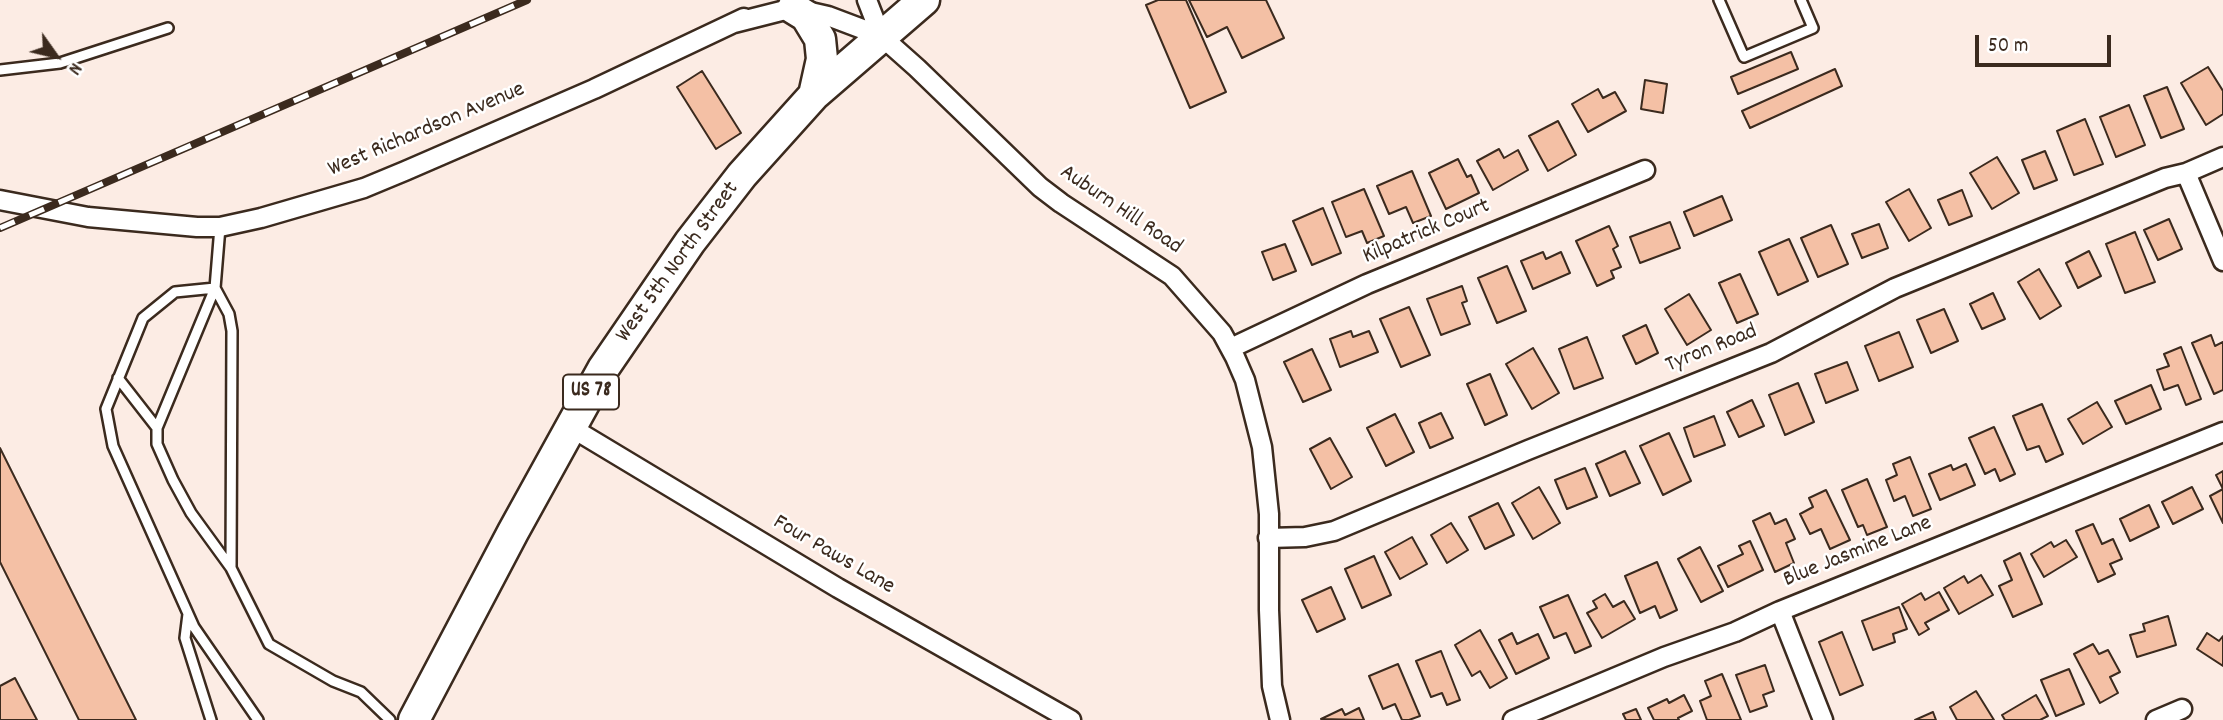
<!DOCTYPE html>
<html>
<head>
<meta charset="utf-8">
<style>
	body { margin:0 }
	#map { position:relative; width:2223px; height:720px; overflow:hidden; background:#fcece4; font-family:Dekko,sans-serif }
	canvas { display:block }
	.north { position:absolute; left:21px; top:21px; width:70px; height:70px; -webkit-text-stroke:5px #fff; paint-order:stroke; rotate:124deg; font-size:19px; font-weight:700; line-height:28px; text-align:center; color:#3b2a1e }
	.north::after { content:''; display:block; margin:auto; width:24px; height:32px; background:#3b2a1e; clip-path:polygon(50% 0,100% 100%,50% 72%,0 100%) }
	.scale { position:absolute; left:1975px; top:35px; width:136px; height:32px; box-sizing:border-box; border:4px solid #3b2a1e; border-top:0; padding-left:9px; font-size:21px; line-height:24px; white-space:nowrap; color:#3b2a1e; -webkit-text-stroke:5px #fff; paint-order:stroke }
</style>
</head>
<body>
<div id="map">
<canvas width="2223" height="720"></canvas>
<div class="north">N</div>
<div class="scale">50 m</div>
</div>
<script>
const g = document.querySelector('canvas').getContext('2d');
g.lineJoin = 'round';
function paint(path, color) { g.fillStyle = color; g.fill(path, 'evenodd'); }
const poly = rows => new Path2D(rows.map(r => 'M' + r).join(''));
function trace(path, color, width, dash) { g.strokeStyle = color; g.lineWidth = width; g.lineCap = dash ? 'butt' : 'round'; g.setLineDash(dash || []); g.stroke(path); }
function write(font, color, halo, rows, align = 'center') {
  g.font = font + ' Dekko,sans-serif'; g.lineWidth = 5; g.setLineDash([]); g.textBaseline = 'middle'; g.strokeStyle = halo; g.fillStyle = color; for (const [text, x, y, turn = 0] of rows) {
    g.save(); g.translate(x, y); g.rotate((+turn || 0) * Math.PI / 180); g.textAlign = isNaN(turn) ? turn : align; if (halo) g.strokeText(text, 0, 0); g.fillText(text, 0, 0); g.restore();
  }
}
const building = poly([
	[1158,0,1186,0,1226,92,1190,108,1146,5,1158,0],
	[1189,0,1266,0,1284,38,1242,58,1227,27,1207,37,1189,0],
	[1791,52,1798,69,1738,94,1731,77,1791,52],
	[2208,67,2223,91,2223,114,2206,125,2181,83,2208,67],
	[1835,69,1842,86,1750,128,1742,111,1835,69],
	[702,71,741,133,716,149,677,87,702,71],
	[1645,80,1667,84,1663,113,1641,109,1645,80],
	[2167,87,2184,129,2161,138,2144,96,2167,87],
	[1598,89,1603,98,1615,92,1626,111,1588,132,1572,104,1598,89],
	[2129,105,2145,145,2116,157,2100,117,2129,105],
	[2085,119,2103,164,2074,175,2057,131,2085,119],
	[1558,121,1576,155,1548,171,1529,136,1558,121],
	[1499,149,1504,158,1518,150,1528,170,1493,190,1477,161,1499,149],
	[2045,151,2057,180,2034,189,2022,160,2045,151],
	[1997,157,2019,193,1992,209,1970,173,1997,157],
	[1458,159,1467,177,1471,175,1479,193,1446,209,1429,173,1458,159],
	[1412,171,1431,216,1413,223,1406,207,1389,214,1377,186,1412,171],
	[1364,189,1384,236,1367,243,1362,231,1346,237,1332,202,1364,189],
	[1909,189,1931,228,1909,241,1886,202,1909,189],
	[1962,190,1972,216,1949,225,1938,200,1962,190],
	[1722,196,1732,220,1694,236,1684,212,1722,196],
	[1323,208,1341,253,1312,265,1293,221,1323,208],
	[2169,219,2182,249,2158,260,2144,230,2169,219],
	[1670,222,1680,248,1640,263,1630,237,1670,222],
	[1879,224,1888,248,1862,258,1852,234,1879,224],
	[1831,225,1848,264,1818,277,1801,238,1831,225],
	[1609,226,1618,246,1613,249,1621,267,1611,271,1614,278,1597,286,1576,241,1609,226],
	[2135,232,2155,282,2125,293,2106,244,2135,232],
	[1789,239,1808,281,1778,295,1759,252,1789,239],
	[1285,244,1296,271,1273,280,1262,252,1285,244],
	[2089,251,2101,276,2078,288,2066,263,2089,251],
	[1543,252,1546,259,1561,252,1570,273,1533,289,1521,261,1543,252],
	[1507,266,1526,311,1497,323,1478,278,1507,266],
	[2039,269,2061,306,2040,319,2018,282,2039,269],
	[1740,274,1758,314,1737,323,1719,283,1740,274],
	[1462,286,1467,301,1462,303,1470,324,1441,335,1427,299,1462,286],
	[1993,293,2005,319,1982,329,1970,304,1993,293],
	[1689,294,1711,330,1687,345,1665,309,1689,294],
	[1409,307,1430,355,1401,367,1380,319,1409,307],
	[1944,309,1958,341,1931,353,1917,320,1944,309],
	[1646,325,1658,353,1636,364,1623,336,1646,325],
	[1351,331,1353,337,1369,331,1378,352,1340,367,1330,339,1351,331],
	[1899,332,1913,367,1879,381,1865,346,1899,332],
	[2211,335,2215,346,2223,342,2223,390,2214,394,2192,343,2211,335],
	[1587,337,1603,378,1574,389,1559,349,1587,337],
	[2181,347,2201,399,2186,405,2178,385,2164,390,2157,370,2169,366,2164,354,2181,347],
	[1533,348,1559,393,1532,409,1506,364,1533,348],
	[1312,349,1331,390,1303,402,1284,362,1312,349],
	[1847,362,1858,390,1826,403,1815,374,1847,362],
	[1490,374,1507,415,1485,425,1467,384,1490,374],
	[1798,383,1814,422,1785,435,1769,395,1798,383],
	[2151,385,2161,409,2126,424,2115,401,2151,385],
	[1752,400,1764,426,1739,437,1727,412,1752,400],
	[2097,402,2112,427,2083,444,2068,419,2097,402],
	[2042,404,2063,454,2046,462,2039,446,2027,450,2013,416,2042,404],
	[1441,413,1453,438,1430,448,1419,423,1441,413],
	[1395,414,1414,452,1386,466,1367,428,1395,414],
	[1714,416,1725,445,1694,457,1684,428,1714,416],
	[1994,427,2015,474,2000,481,1995,469,1985,474,1969,438,1994,427],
	[1669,433,1691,481,1663,495,1640,446,1669,433],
	[1330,438,1352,477,1331,489,1310,449,1330,438],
	[0,448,136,720,79,720,0,562,0,448],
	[1625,451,1640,483,1610,496,1596,464,1625,451],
	[1910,457,1931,509,1913,516,1905,496,1894,501,1886,480,1897,475,1893,464,1910,457],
	[1966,464,1975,485,1940,500,1929,474,1951,465,1953,470,1966,464],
	[1585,468,1597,497,1567,509,1555,480,1585,468],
	[2223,471,2223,523,2210,496,2223,489,2216,475,2223,471],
	[1867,479,1887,527,1867,535,1863,525,1858,527,1842,490,1867,479],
	[1539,487,1560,523,1533,539,1512,503,1539,487],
	[2192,487,2203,509,2173,524,2162,502,2192,487],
	[1826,490,1850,540,1830,549,1821,529,1810,534,1800,514,1813,507,1809,498,1826,490],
	[1498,503,1514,535,1485,549,1469,517,1498,503],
	[2149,505,2159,527,2130,541,2120,519,2149,505],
	[1770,513,1775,524,1786,519,1795,539,1786,543,1794,563,1775,572,1753,521,1770,513],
	[1451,523,1468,550,1447,563,1431,535,1451,523],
	[2093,524,2102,544,2113,539,2122,559,2110,564,2115,574,2098,582,2076,531,2093,524],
	[1412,537,1427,564,1400,579,1385,552,1412,537],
	[2066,540,2077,557,2044,577,2031,554,2051,542,2054,547,2066,540],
	[1750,541,1763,570,1728,587,1718,566,1743,554,1739,546,1750,541],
	[1700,547,1723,591,1701,602,1678,559,1700,547],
	[2020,553,2042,604,2013,617,1999,586,2012,580,2004,561,2020,553],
	[1374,556,1391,595,1362,608,1345,569,1374,556],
	[1657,562,1677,610,1660,618,1655,606,1640,613,1625,576,1657,562],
	[1981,575,1993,595,1959,614,1944,588,1964,576,1968,583,1981,575],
	[1331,587,1345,619,1317,632,1302,600,1331,587],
	[1939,592,1949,610,1925,623,1929,629,1919,635,1902,604,1921,593,1925,600,1939,592],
	[1605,594,1613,607,1624,601,1635,619,1602,638,1587,613,1597,608,1593,601,1605,594],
	[1568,595,1591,646,1575,653,1566,633,1554,638,1540,607,1568,595],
	[1899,607,1907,629,1893,634,1895,642,1873,650,1862,621,1899,607],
	[2168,616,2176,645,2137,657,2130,635,2145,631,2143,624,2168,616],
	[1480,630,1507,678,1490,688,1480,671,1472,676,1455,645,1480,630],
	[1842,632,1863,685,1840,695,1819,642,1842,632],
	[1512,633,1517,644,1538,634,1549,658,1516,674,1499,640,1512,633],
	[2207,633,2219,641,2223,636,2223,666,2197,649,2207,633],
	[2093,644,2099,654,2108,650,2120,672,2110,677,2118,693,2100,703,2074,654,2093,644],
	[1441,651,1460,700,1447,705,1442,693,1431,697,1416,661,1441,651],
	[1398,664,1420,716,1409,720,1402,720,1395,704,1383,709,1369,676,1398,664],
	[1765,665,1774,691,1763,695,1767,706,1750,712,1736,675,1765,665],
	[2069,669,2084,704,2056,716,2041,680,2069,669],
	[1722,674,1741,720,1707,720,1700,701,1711,696,1705,681,1722,674],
	[15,678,37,720,0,720,0,686,15,678],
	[1976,691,1994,720,1957,720,1950,707,1976,691],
	[1684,695,1692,711,1678,718,1679,720,1654,720,1648,708,1667,699,1669,703,1684,695],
	[2036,695,2048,716,2040,720,2005,720,2002,715,2036,695],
	[1359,708,1364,720,1321,719,1342,709,1345,715,1359,708],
	[1636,709,1641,720,1626,720,1623,714,1636,709],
	[1933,712,1936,720,1915,720,1933,712]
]);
paint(building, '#f4c0a5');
trace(building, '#3b2a1e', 2);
const lane = poly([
	[1719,0,1744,57,1813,28,1801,0],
	[0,70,60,63,168,28],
	[220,227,215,288,175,292,143,318,106,409,113,446,194,627,258,720],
	[215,288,229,314,232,331,231,568,269,644,333,681,361,692,390,720],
	[215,288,157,428,157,444,173,480,191,513,231,568],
	[118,378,157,428],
	[188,614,185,638,211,720]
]);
const street = poly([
	[867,0,881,36],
	[734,23,793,8,828,16,881,36,917,68,1040,187,1061,203,1172,276,1222,333,1235,357,1245,380,1262,447,1269,514,1269,610,1272,686,1280,720],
	[2186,173,2223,261],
	[0,200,88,217,197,227,220,227,261,218,364,188,405,171,594,89,744,18],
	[1231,348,1367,284,1645,170],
	[572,428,838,588,1071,720],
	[1268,538,1305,537,1334,531,1528,450,1771,353,1895,288,2165,178,2186,173,2223,157],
	[1780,611,1823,720],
	[1513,720,1664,657,1735,632,1780,611,2223,432],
	[2156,720,2182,709]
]);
const primary = poly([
	[793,8,806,16,820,39,822,59,814,95],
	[414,720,513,532,603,369,690,242,742,175,814,95,924,0]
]);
trace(lane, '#3b2a1e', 14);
trace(street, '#3b2a1e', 23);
trace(primary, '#3b2a1e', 35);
trace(lane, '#fff', 9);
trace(street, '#fff', 18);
trace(primary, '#fff', 30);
const rail = poly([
	[0,228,527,0]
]);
trace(rail, '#3b2a1e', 8);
trace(rail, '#fff', 5, [16]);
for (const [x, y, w] of [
	[591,392,56]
]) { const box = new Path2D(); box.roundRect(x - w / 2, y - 17.5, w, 35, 5); g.fillStyle = '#fff'; g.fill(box); trace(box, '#3b2a1e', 2); }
write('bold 21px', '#3b2a1e', null, [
	["US 78",591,392]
]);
write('23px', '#3b2a1e', '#fff', [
	["West Richardson Avenue",427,131,-23],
	["Auburn Hill Road",1120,211,34],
	["Kilpatrick Court",1427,233,-23],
	["West 5th North Street",679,263,-54],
	["Tyron Road",1712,350,-22],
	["Blue Jasmine Lane",1858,553,-22],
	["Four Paws Lane",833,556,30]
]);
</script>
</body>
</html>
